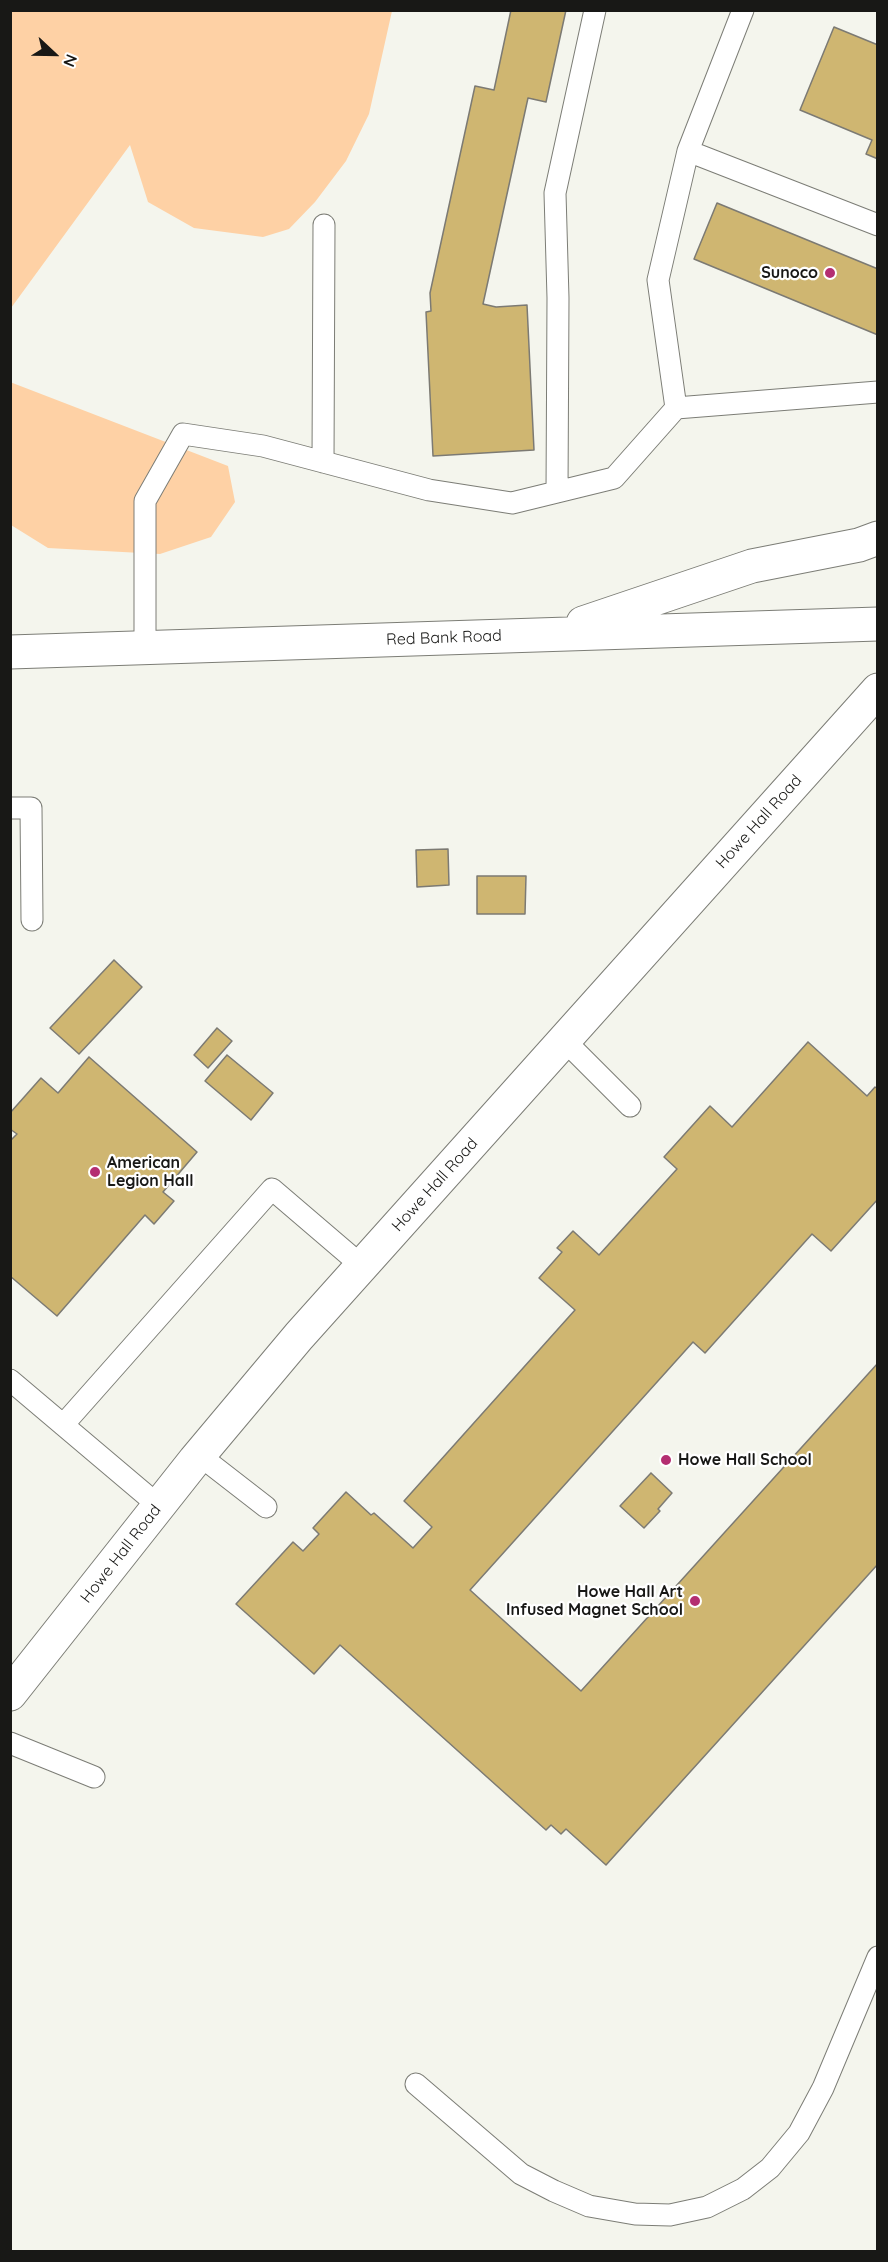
<!DOCTYPE html>
<html>
<head>
<meta charset="utf-8">
<style>
	body { margin:0 }
	#map { position:relative; width:888px; height:2262px; overflow:hidden; background:#f4f5ed; font-family:Quicksand,sans-serif }
	canvas { display:block }
	.frame { position:absolute; inset:0; border:12px solid #181816; pointer-events:none }
	.north { position:absolute; left:24px; top:24px; width:60px; height:60px; -webkit-text-stroke:4px #fff; paint-order:stroke; rotate:112deg; font-size:16px; font-weight:700; line-height:24px; text-align:center; color:#181816 }
	.north::after { content:''; display:block; margin:auto; width:21px; height:27px; background:#181816; clip-path:polygon(50% 0,100% 100%,50% 72%,0 100%) }
</style>
</head>
<body>
<div id="map">
<canvas width="888" height="2262"></canvas>
<div class="frame"></div>
<div class="north">N</div>
</div>
<script>
const g = document.querySelector('canvas').getContext('2d');
g.lineJoin = 'round';
function paint(path, color) { g.fillStyle = color; g.fill(path, 'evenodd'); }
const poly = rows => new Path2D(rows.map(r => 'M' + r).join(''));
function trace(path, color, width, dash) { g.strokeStyle = color; g.lineWidth = width; g.lineCap = dash ? 'butt' : 'round'; g.setLineDash(dash || []); g.stroke(path); }
function write(font, color, halo, rows, align = 'center') {
  g.font = font + ' Quicksand,sans-serif'; g.lineWidth = 4.5; g.setLineDash([]); g.textBaseline = 'middle'; g.strokeStyle = halo; g.fillStyle = color; for (const [text, x, y, turn = 0] of rows) {
    g.save(); g.translate(x, y); g.rotate((+turn || 0) * Math.PI / 180); g.textAlign = isNaN(turn) ? turn : align; if (halo) g.strokeText(text, 0, 0); g.fillText(text, 0, 0); g.restore();
  }
}
paint(poly([
	[11,10,392,10,392,11,369,114,346,161,315,202,289,229,263,237,194,228,148,202,130,145,11,308],
	[10,382,228,466,235,502,211,537,160,554,48,548,11,525]
]), '#fed1a5');
const building = poly([
	[511,10,566,10,546,102,528,98,483,304,496,307,527,305,534,450,433,456,426,312,431,311,430,293,475,86,494,90,511,10],
	[834,27,878,45,878,159,866,154,872,140,800,110,834,27],
	[717,203,878,269,878,335,694,259,717,203],
	[448,849,449,885,417,887,416,850,448,849],
	[477,876,526,876,525,914,477,914,477,876],
	[114,960,142,987,79,1054,50,1028,114,960],
	[217,1028,232,1041,208,1068,194,1055,217,1028],
	[808,1042,867,1096,875,1087,878,1089,878,1199,831,1251,812,1234,705,1353,693,1342,470,1590,581,1691,878,1363,878,1564,606,1865,566,1829,561,1834,551,1825,546,1830,340,1645,314,1674,236,1604,293,1542,303,1551,319,1534,313,1528,346,1492,371,1515,374,1513,413,1548,432,1527,404,1501,575,1310,539,1278,562,1252,557,1248,573,1231,599,1255,677,1169,664,1157,710,1106,732,1127,808,1042],
	[227,1055,273,1093,251,1120,205,1081,227,1055],
	[89,1057,197,1152,163,1192,174,1201,154,1224,145,1215,57,1316,10,1276,10,1141,17,1134,10,1129,10,1113,41,1078,58,1093,89,1057],
	[651,1473,672,1493,658,1509,660,1511,644,1528,620,1506,651,1473]
]);
paint(building, '#cfb671');
trace(building, '#7c7a73', 1.5);
const service = poly([
	[688,151,878,225],
	[676,408,658,280,688,151,743,10],
	[323,462,324,225],
	[557,492,558,298,555,193,595,10],
	[145,647,145,501,183,434,263,446,429,490,512,503,614,478,676,408,878,392],
	[10,808,31,808,32,920],
	[565,1041,630,1106],
	[10,1380,159,1506],
	[63,1425,272,1189,362,1266],
	[199,1455,266,1507],
	[10,1743,94,1777],
	[416,2084,521,2174,554,2191,589,2206,635,2214,670,2215,707,2207,743,2189,770,2168,799,2133,823,2088,878,1957]
]);
const minor = poly([
	[10,1694,195,1460,299,1336,878,690]
]);
const secondary = poly([
	[583,623,752,566,859,545,878,538],
	[10,652,878,624]
]);
trace(service, '#7c7d76', 23);
trace(minor, '#7c7d76', 35);
trace(secondary, '#7c7d76', 35);
trace(service, '#fff', 21);
trace(minor, '#fff', 33);
trace(secondary, '#fff', 33);
for (const [x, y, r, color] of [
	[830,273,6,"#b42e71"],
	[95,1172,6,"#b42e71"],
	[666,1460,6,"#b42e71"],
	[695,1601,6,"#b42e71"]
]) { const dot = new Path2D(); dot.arc(x, y, r, 0, 2 * Math.PI); g.fillStyle = color; g.fill(dot); trace(dot, '#fff', 2); }
write('bold 16px', '#181816', '#fff', [
	["Sunoco",818,273],
	["American",107,1163,"left"],
	["Legion Hall",107,1181,"left"],
	["Howe Hall School",678,1460,"left"],
	["Howe Hall Art",683,1592],
	["Infused Magnet School",683,1610]
], 'right');
write('16px', '#181816', '#fff', [
	["Red Bank Road",444,638,-2],
	["Howe Hall Road",759,822,-48],
	["Howe Hall Road",435,1185,-48],
	["Howe Hall Road",121,1554,-52]
]);
</script>
</body>
</html>
